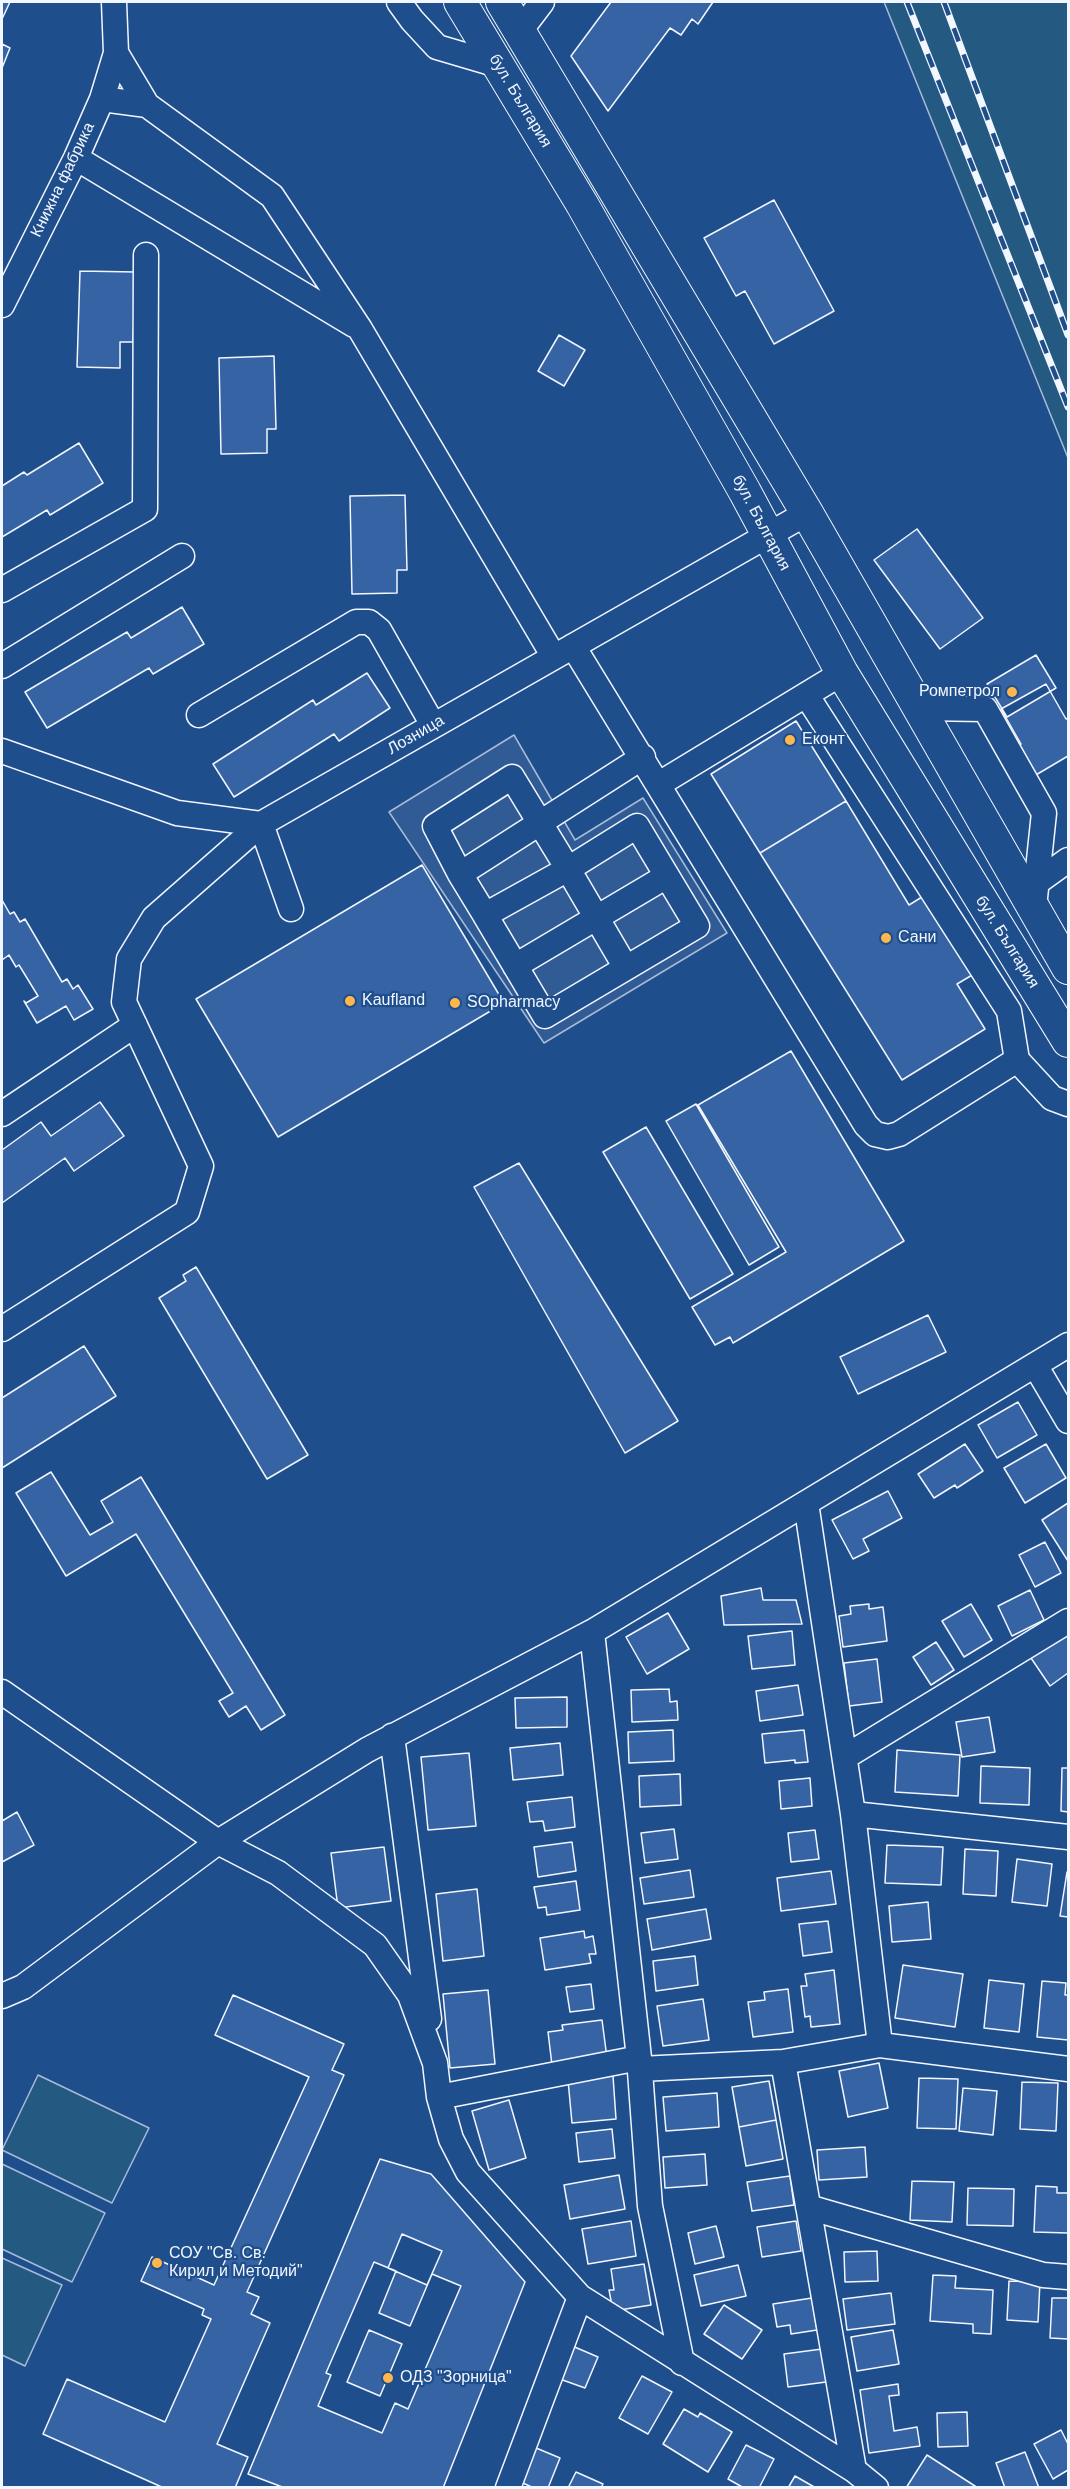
<!DOCTYPE html>
<html>
<head>
<meta charset="utf-8">
<style>
	body { margin:0 }
	#map { position:relative; width:1070px; height:2489px; overflow:hidden; background:#1f4e8c; font-family:Arial,sans-serif }
	canvas { display:block }
	.frame { position:absolute; inset:0; border:3px solid #f2f6ff; pointer-events:none }
</style>
</head>
<body>
<div id="map">
<canvas width="1070" height="2489"></canvas>
<div class="frame"></div>
</div>
<script>
const g = document.querySelector('canvas').getContext('2d');
g.lineJoin = 'round';
function paint(path, color) { g.fillStyle = color; g.fill(path, 'evenodd'); }
const poly = rows => new Path2D(rows.map(r => 'M' + r).join(''));
function trace(path, color, width, dash) { g.strokeStyle = color; g.lineWidth = width; g.lineCap = dash ? 'butt' : 'round'; g.setLineDash(dash || []); g.stroke(path); }
function write(font, color, halo, rows, align = 'center') {
  g.font = font + ' Arial,sans-serif'; g.lineWidth = 4.5; g.setLineDash([]); g.textBaseline = 'middle'; g.strokeStyle = halo; g.fillStyle = color; for (const [text, x, y, turn = 0] of rows) {
    g.save(); g.translate(x, y); g.rotate((+turn || 0) * Math.PI / 180); g.textAlign = isNaN(turn) ? turn : align; if (halo) g.strokeText(text, 0, 0); g.fillText(text, 0, 0); g.restore();
  }
}
const green = poly([
	[884,2,1068,2,1068,458,884,2],
	[38,2075,149,2128,112,2203,2,2150,38,2075],
	[2,2164,105,2213,72,2282,2,2249,2,2164],
	[2,2258,62,2285,25,2366,2,2355,2,2258]
]);
paint(green, '#245a82');
trace(green, '#a8bbd7', 1.5);
const parking = poly([
	[514,735,575,840,643,798,727,933,544,1043,389,812,514,735]
]);
paint(parking, '#305b95');
trace(parking, '#a8bbd7', 1.5);
const building = poly([
	[2,2,10,2,2,19,2,2],
	[611,2,713,2,698,24,692,19,681,35,670,28,608,111,571,56,611,2],
	[2,44,10,48,2,68,2,44],
	[774,200,834,311,774,344,745,291,736,296,704,238,774,200],
	[80,271,136,272,133,342,120,342,120,368,77,367,80,271],
	[559,335,585,350,564,386,538,371,559,335],
	[274,356,276,429,267,429,267,453,221,454,219,358,274,356],
	[79,443,103,483,50,515,47,510,2,537,2,486,24,472,27,475,79,443],
	[405,495,407,570,397,570,397,593,352,594,350,496,405,495],
	[917,529,983,618,940,649,874,560,917,529],
	[182,607,204,644,153,674,149,668,47,728,25,692,127,632,131,638,182,607],
	[1036,655,1056,688,1007,717,987,684,1036,655],
	[367,673,390,708,339,741,334,734,234,797,213,764,313,700,316,705,367,673],
	[1046,684,1066,719,1068,718,1068,756,1024,782,1007,753,1021,744,1001,709,1046,684],
	[796,721,846,801,760,853,711,774,796,721],
	[846,801,909,905,930,892,979,971,957,984,985,1029,902,1080,760,853,846,801],
	[422,865,504,1003,278,1137,196,999,422,865],
	[2,900,10,914,14,912,20,922,25,919,62,982,67,979,73,989,78,985,93,1009,74,1020,66,1006,37,1023,24,1001,26,1003,38,996,19,965,16,967,9,955,2,960,2,900],
	[791,1051,904,1241,733,1343,730,1337,715,1345,692,1307,786,1252,698,1105,791,1051],
	[100,1102,124,1136,74,1171,65,1158,2,1203,2,1150,41,1122,51,1136,100,1102],
	[696,1104,779,1247,749,1265,666,1121,696,1104],
	[646,1127,733,1274,690,1299,603,1152,646,1127],
	[519,1163,678,1421,625,1453,474,1187,519,1163],
	[196,1267,308,1455,267,1479,159,1298,186,1281,183,1275,196,1267],
	[928,1315,946,1352,858,1394,840,1357,928,1315],
	[84,1346,116,1396,2,1468,2,1398,84,1346],
	[1018,1402,1037,1435,997,1458,978,1425,1018,1402],
	[965,1444,983,1471,957,1488,955,1485,934,1498,918,1474,965,1444],
	[1046,1444,1066,1478,1025,1503,1004,1468,1046,1444],
	[51,1472,90,1535,113,1522,101,1501,141,1477,285,1715,261,1730,246,1706,229,1717,219,1701,233,1693,136,1534,66,1576,16,1493,51,1472],
	[888,1491,902,1518,863,1539,869,1551,853,1559,832,1520,888,1491],
	[1068,1503,1068,1561,1042,1520,1068,1503],
	[1045,1542,1061,1573,1035,1587,1019,1555,1045,1542],
	[761,1588,763,1600,796,1600,802,1624,724,1625,721,1596,761,1588],
	[1030,1590,1044,1620,1012,1636,998,1606,1030,1590],
	[869,1604,869,1609,883,1607,887,1641,843,1647,839,1616,851,1614,850,1606,869,1604],
	[971,1604,992,1640,964,1657,942,1621,971,1604],
	[668,1613,689,1649,647,1674,626,1637,668,1613],
	[792,1631,795,1665,752,1669,748,1636,792,1631],
	[1068,1633,1068,1673,1050,1686,1031,1658,1068,1633],
	[936,1642,954,1670,931,1685,913,1657,936,1642],
	[877,1659,882,1702,849,1706,844,1663,877,1659],
	[798,1685,803,1715,760,1721,756,1691,798,1685],
	[669,1689,670,1702,677,1701,678,1720,632,1722,631,1690,669,1689],
	[567,1697,567,1727,516,1728,515,1698,567,1697],
	[989,1717,995,1752,962,1757,956,1722,989,1717],
	[673,1730,674,1761,629,1763,628,1732,673,1730],
	[804,1730,808,1762,795,1763,795,1760,765,1763,762,1734,804,1730],
	[560,1743,563,1775,513,1780,510,1748,560,1743],
	[897,1750,960,1755,958,1796,895,1792,897,1750],
	[469,1753,476,1826,428,1830,421,1757,469,1753],
	[981,1766,1030,1768,1029,1805,980,1803,981,1766],
	[1062,1768,1068,1768,1068,1812,1061,1811,1062,1768],
	[680,1774,681,1805,640,1807,639,1776,680,1774],
	[810,1778,812,1806,781,1809,779,1781,810,1778],
	[572,1797,575,1827,545,1831,543,1821,530,1822,527,1802,572,1797],
	[17,1812,34,1845,2,1862,2,1821,17,1812],
	[674,1829,678,1859,645,1863,641,1833,674,1829],
	[815,1830,819,1859,791,1862,788,1833,815,1830],
	[572,1842,576,1871,538,1877,534,1847,572,1842],
	[887,1845,943,1847,941,1885,885,1883,887,1845],
	[384,1847,391,1901,338,1908,331,1853,384,1847],
	[965,1849,998,1851,996,1896,963,1894,965,1849],
	[1017,1859,1052,1864,1047,1906,1012,1902,1017,1859],
	[690,1870,694,1897,644,1904,640,1878,690,1870],
	[831,1871,836,1904,781,1911,777,1878,831,1871],
	[1067,1872,1068,1872,1068,1917,1060,1916,1067,1872],
	[576,1881,580,1910,547,1915,546,1907,538,1908,534,1887,576,1881],
	[477,1889,484,1956,443,1961,436,1894,477,1889],
	[928,1902,931,1939,892,1942,889,1906,928,1902],
	[706,1909,711,1939,652,1950,647,1919,706,1909],
	[828,1921,832,1952,803,1956,799,1924,828,1921],
	[584,1931,585,1938,593,1936,596,1954,589,1954,591,1963,545,1970,540,1938,584,1931],
	[695,1956,698,1985,656,1991,653,1961,695,1956],
	[903,1965,963,1974,955,2027,895,2018,903,1965],
	[834,1970,840,2024,811,2027,810,2016,805,2017,801,1986,807,1986,805,1974,834,1970],
	[989,1980,1024,1984,1019,2032,984,2028,989,1980],
	[1042,1981,1066,1983,1065,1995,1068,1995,1068,2040,1037,2037,1042,1981],
	[591,1984,594,2009,570,2012,566,1987,591,1984],
	[788,1989,793,2032,753,2037,748,2002,765,2000,764,1992,788,1989],
	[488,1990,495,2064,450,2068,443,1994,488,1990],
	[233,1995,344,2044,332,2070,344,2075,247,2292,259,2297,251,2314,270,2323,217,2444,248,2457,235,2488,164,2488,43,2434,67,2379,165,2422,211,2319,202,2315,204,2309,141,2281,152,2257,214,2285,309,2077,215,2035,233,1995],
	[703,1999,709,2040,663,2046,657,2006,703,1999],
	[602,2020,607,2058,552,2065,548,2032,563,2030,562,2025,602,2020],
	[879,2063,888,2108,848,2117,839,2071,879,2063],
	[613,2076,616,2119,572,2123,568,2080,613,2076],
	[919,2078,958,2079,956,2129,917,2128,919,2078],
	[769,2081,776,2120,739,2127,732,2087,769,2081],
	[1022,2082,1058,2083,1056,2131,1020,2129,1022,2082],
	[963,2088,997,2091,993,2135,959,2131,963,2088],
	[717,2093,719,2127,666,2131,663,2097,717,2093],
	[509,2100,526,2158,489,2170,472,2111,509,2100],
	[776,2120,783,2159,746,2166,739,2127,776,2120],
	[612,2129,615,2158,579,2162,576,2133,612,2129],
	[865,2147,867,2177,819,2180,817,2150,865,2147],
	[705,2154,707,2185,665,2188,663,2157,705,2154],
	[380,2159,431,2174,525,2282,443,2488,285,2488,248,2474,380,2159],
	[619,2175,625,2209,570,2219,564,2185,619,2175],
	[790,2176,794,2205,752,2211,747,2182,790,2176],
	[912,2181,954,2182,952,2222,910,2220,912,2181],
	[1036,2186,1057,2187,1057,2193,1068,2193,1068,2233,1034,2232,1036,2186],
	[968,2188,1014,2189,1013,2226,967,2225,968,2188],
	[631,2221,636,2256,588,2264,582,2229,631,2221],
	[796,2221,801,2251,762,2257,757,2227,796,2221],
	[716,2226,724,2257,695,2264,688,2233,716,2226],
	[402,2234,442,2251,427,2285,388,2268,402,2234],
	[877,2251,878,2281,845,2282,844,2252,877,2251],
	[374,2262,396,2271,379,2313,410,2326,432,2274,461,2286,408,2409,395,2403,382,2433,318,2406,331,2375,326,2373,374,2262],
	[369,2330,402,2344,380,2396,347,2382,369,2330],
	[644,2264,651,2305,613,2311,609,2290,614,2290,611,2269,644,2264],
	[738,2265,746,2296,701,2306,694,2275,738,2265],
	[933,2275,956,2276,955,2288,993,2290,991,2334,973,2333,973,2324,930,2321,933,2275],
	[1009,2281,1040,2282,1038,2322,1007,2320,1009,2281],
	[891,2293,895,2324,847,2330,843,2299,891,2293],
	[812,2298,817,2330,791,2334,790,2325,777,2327,773,2304,812,2298],
	[1052,2298,1068,2298,1068,2339,1050,2338,1052,2298],
	[724,2305,762,2330,742,2359,704,2334,724,2305],
	[893,2330,899,2364,857,2371,851,2337,893,2330],
	[570,2345,598,2357,585,2388,557,2378,570,2345],
	[822,2349,826,2382,788,2387,784,2354,822,2349],
	[642,2376,672,2392,648,2434,619,2418,642,2376],
	[898,2384,899,2395,889,2396,894,2431,917,2427,920,2446,869,2453,860,2390,898,2384],
	[684,2409,698,2417,700,2413,732,2432,708,2472,663,2444,684,2409],
	[967,2412,968,2446,938,2447,937,2413,967,2412],
	[1061,2430,1068,2444,1068,2470,1053,2479,1034,2444,1061,2430],
	[529,2445,560,2458,548,2488,534,2488,514,2479,529,2445],
	[746,2445,774,2459,759,2488,744,2488,728,2479,746,2445],
	[1025,2452,1039,2488,1005,2488,996,2463,1025,2452],
	[927,2455,978,2488,906,2488,927,2455],
	[576,2472,603,2484,601,2488,568,2488,576,2472],
	[795,2476,816,2488,788,2488,795,2476]
]);
paint(building, '#3563a3');
trace(building, '#f2f6ff', 1.5);
const minor = poly([
	[399,2,412,20,437,47,498,65],
	[520,31,542,2],
	[116,53,147,105],
	[102,99,147,105,272,196,360,329,554,657],
	[76,158,354,325],
	[2,305,76,158,102,99,116,53,114,2],
	[2,590,145,509,146,255],
	[573,646,866,1125,875,1134,888,1137,899,1134,1017,1060],
	[2,666,182,556],
	[807,696,1009,1011,1017,1060,1052,1098,1068,1104],
	[919,708,985,709,1044,813,1034,907],
	[199,715,356,622,369,622,379,630,433,725],
	[2,751,177,813,261,824,807,513],
	[659,784,842,673],
	[460,874,643,757],
	[1036,883,1068,860],
	[485,915,460,874,435,826,512,777,568,869,626,968,697,926,637,826,568,869,485,915,545,1016,626,968],
	[515,966,667,876],
	[2,1114,135,1025],
	[2,1329,187,1212,201,1166,124,1002,129,959,154,918,261,824,291,909],
	[1035,1365,1068,1421],
	[806,1503,853,1814,880,2045],
	[592,1632,639,2058,650,2206,682,2363],
	[2,1692,218,1842,278,1873,375,1945,410,1995,435,2063,439,2097,451,2139,468,2172,580,2297,854,2470,876,2488],
	[392,1736,429,2019],
	[845,1757,1068,1621],
	[853,1814,1068,1837],
	[2,1996,23,1987,218,1842,367,1750,592,1632,1068,1345],
	[783,2062,854,2470],
	[640,2069,783,2062,880,2045,1068,2069],
	[439,2097,639,2058],
	[808,2207,1043,2275,1068,2277],
	[508,2488,580,2297]
]);
const major = poly([
	[460,2,582,204,745,492,842,673,1068,1041],
	[502,2,807,513,1068,968]
]);
trace(minor, '#f2f6ff', 27);
trace(major, '#f2f6ff', 34);
trace(minor, '#1f4e8c', 24);
trace(major, '#1f4e8c', 32);
const rail = poly([
	[907,2,1068,407],
	[944,2,1068,335]
]);
trace(rail, '#f2f6ff', 7);
trace(rail, '#1f4e8c', 4.5, [14]);
for (const [x, y, r, color] of [
	[1012,692,6,"#ffb74d"],
	[790,740,6,"#ffb74d"],
	[886,938,6,"#ffb74d"],
	[350,1001,6,"#ffb74d"],
	[455,1003,6,"#ffb74d"],
	[157,2263,6,"#ffb74d"],
	[388,2378,6,"#ffb74d"]
]) { const dot = new Path2D(); dot.arc(x, y, r, 0, 2 * Math.PI); g.fillStyle = color; g.fill(dot); trace(dot, '#1f4e8c', 2); }
write('16px', '#f2f6ff', '#1f4e8c', [
	["бул. България",520,101,59],
	["Книжна фабрика",63,180,-64],
	["бул. България",761,523,62],
	["Лозница",416,735,-30],
	["бул. България",1007,942,58]
]);
write('16px', '#f2f6ff', '#1f4e8c', [
	["Ромпетрол",1000,692,"right"],
	["Еконт",802,740],
	["Сани",898,938],
	["Kaufland",362,1001],
	["SOpharmacy",467,1003],
	["СОУ \"Св. Св.",169,2254],
	["Кирил и Методий\"",169,2272],
	["ОДЗ \"Зорница\"",400,2378]
], 'left');
</script>
</body>
</html>
